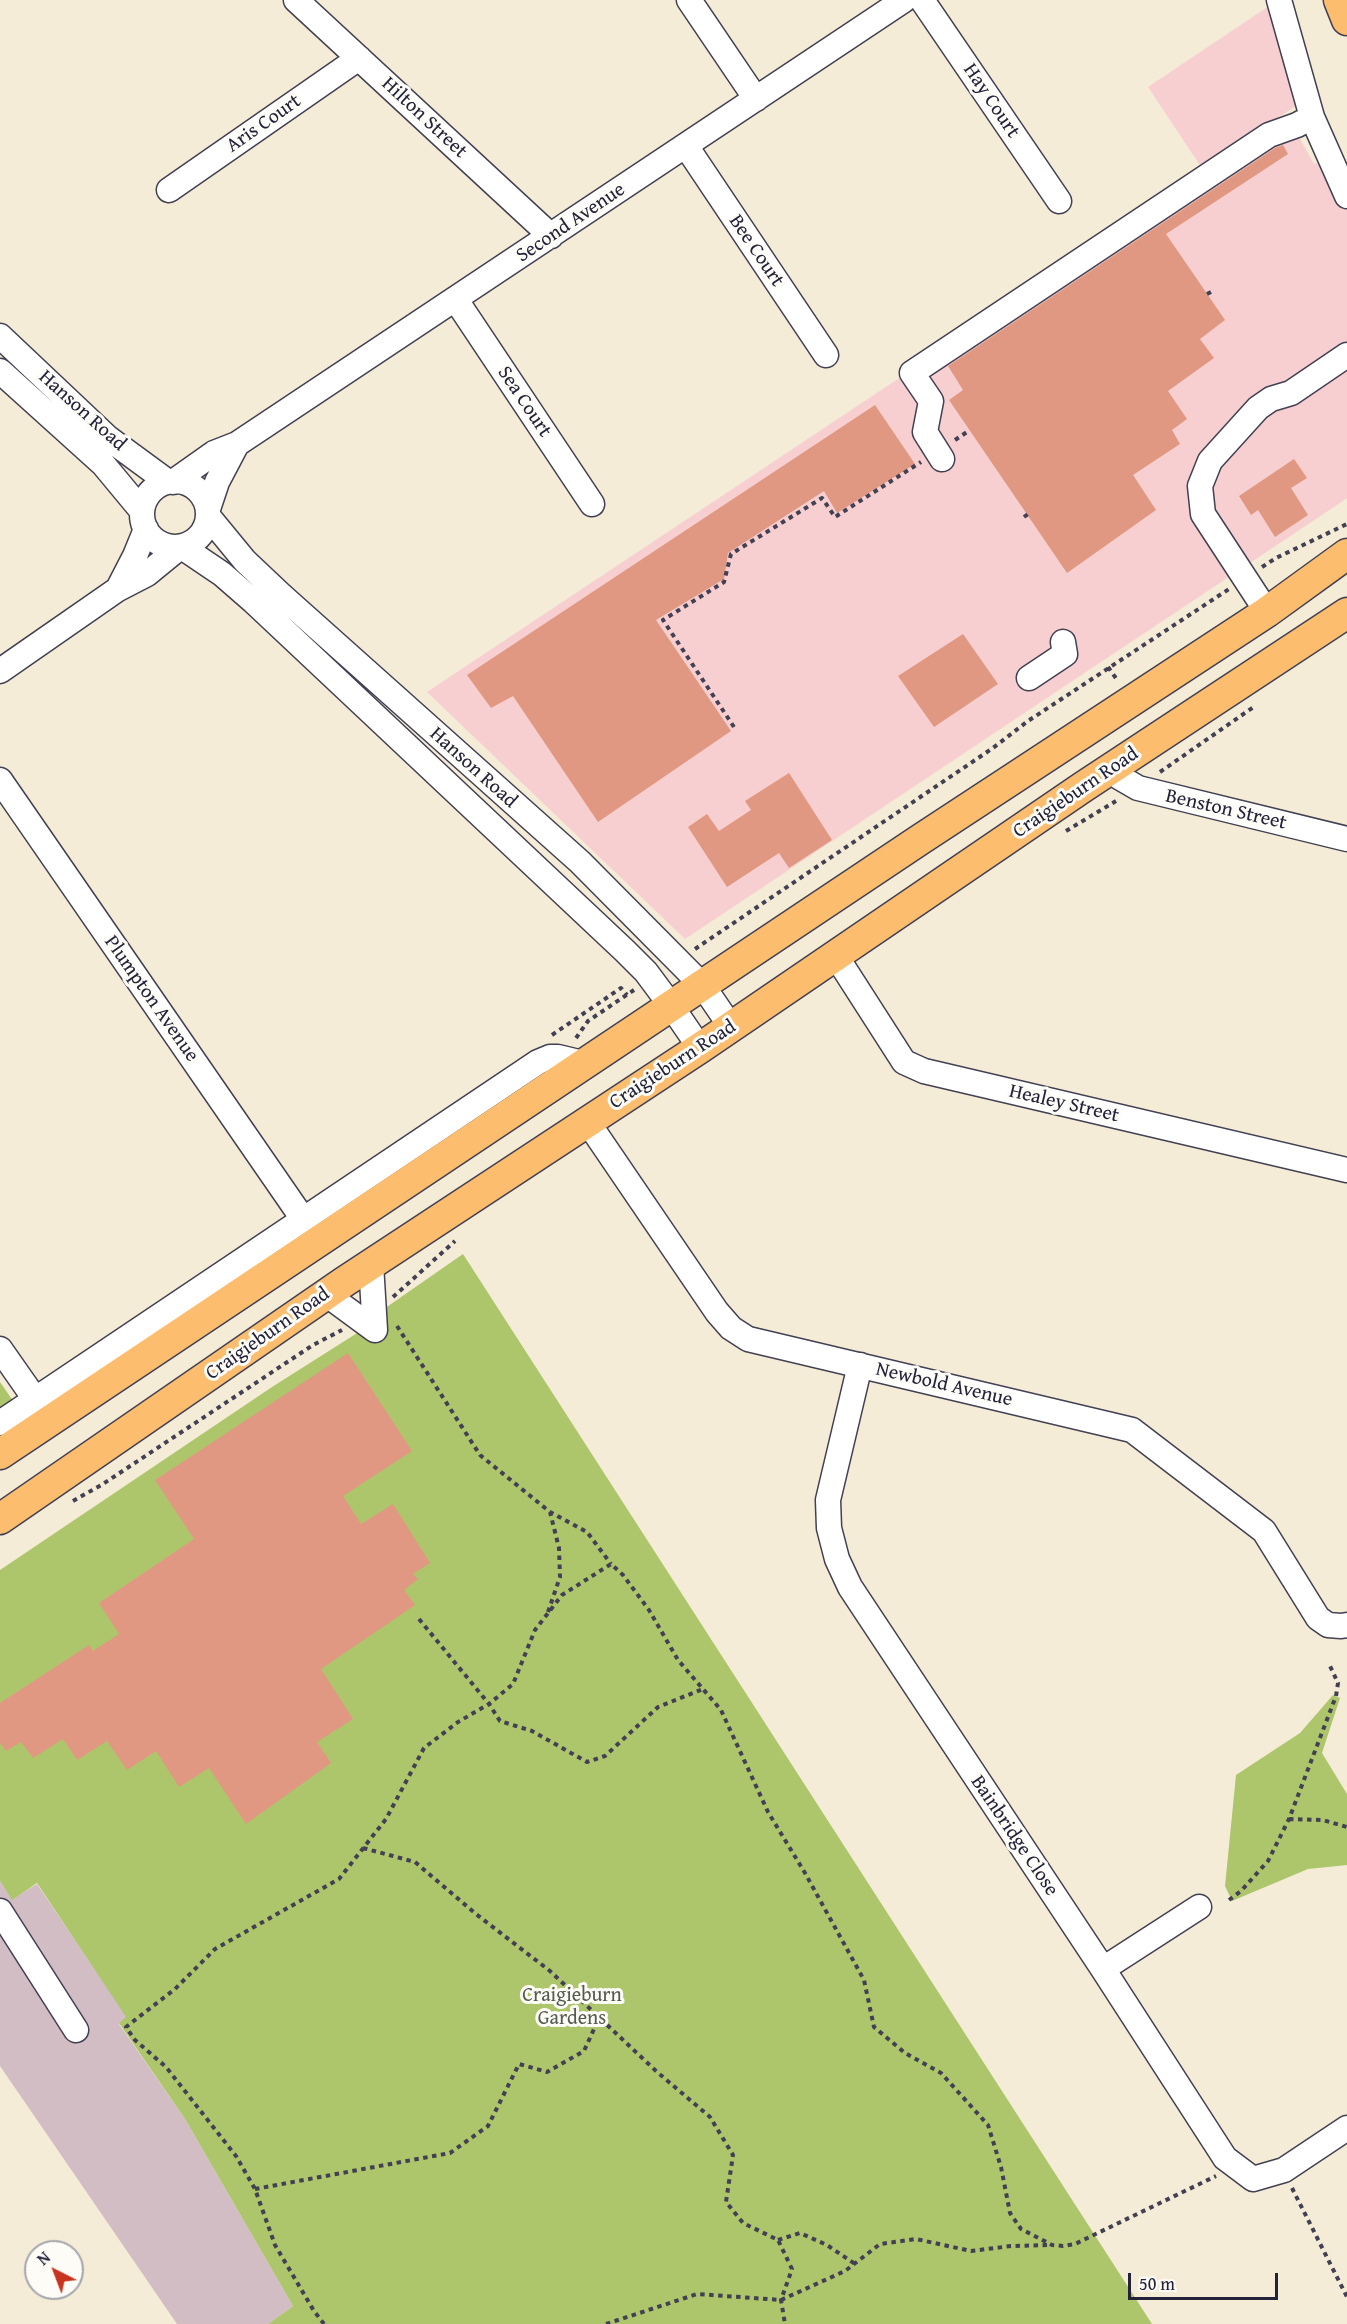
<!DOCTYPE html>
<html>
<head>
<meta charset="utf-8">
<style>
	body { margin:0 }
	#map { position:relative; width:1347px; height:2324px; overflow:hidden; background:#f4ecd7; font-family:"Gentium Book Plus",serif }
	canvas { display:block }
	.north { position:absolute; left:24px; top:2240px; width:60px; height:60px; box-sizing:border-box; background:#fdfcf7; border:2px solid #a5a5ac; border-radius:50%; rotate:318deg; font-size:16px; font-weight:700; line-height:24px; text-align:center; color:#22223b }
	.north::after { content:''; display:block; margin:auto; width:21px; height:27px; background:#c8321e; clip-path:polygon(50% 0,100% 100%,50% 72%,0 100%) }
	.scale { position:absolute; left:1128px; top:2273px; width:150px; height:27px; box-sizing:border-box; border:3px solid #22223b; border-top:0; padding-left:8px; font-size:18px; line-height:21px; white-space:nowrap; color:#22223b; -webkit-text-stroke:4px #fdfcf7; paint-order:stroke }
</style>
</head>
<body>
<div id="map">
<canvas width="1347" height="2324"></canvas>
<div class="north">N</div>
<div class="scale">50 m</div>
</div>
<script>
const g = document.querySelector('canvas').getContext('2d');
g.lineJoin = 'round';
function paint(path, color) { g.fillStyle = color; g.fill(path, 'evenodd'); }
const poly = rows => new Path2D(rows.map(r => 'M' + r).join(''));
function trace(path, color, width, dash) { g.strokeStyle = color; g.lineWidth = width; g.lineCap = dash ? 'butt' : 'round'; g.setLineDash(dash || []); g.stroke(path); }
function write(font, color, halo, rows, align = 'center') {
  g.font = font + ' "Gentium Book Plus",serif'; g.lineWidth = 6; g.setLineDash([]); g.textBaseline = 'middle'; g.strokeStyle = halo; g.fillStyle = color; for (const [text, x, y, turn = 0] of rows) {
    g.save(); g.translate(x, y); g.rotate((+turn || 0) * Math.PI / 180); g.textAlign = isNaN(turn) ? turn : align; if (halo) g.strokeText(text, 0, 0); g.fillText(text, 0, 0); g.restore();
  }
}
paint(poly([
	[1272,4,1299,104,1201,167,1148,87],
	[1289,119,1314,164,1339,155,1347,173,1347,498,1334,507,685,939,427,692]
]), '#f7cfd0');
paint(poly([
	[0,1881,12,1899,37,1884,127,2017,119,2024,185,2119,293,2306,268,2324,177,2324,0,2066]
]), '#d2bdc5');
paint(poly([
	[463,1254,1152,2324,268,2324,293,2306,185,2119,119,2023,126,2017,37,1883,12,1900,0,1881,0,1570,272,1387,384,1316,381,1311],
	[0,1382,27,1421,0,1440],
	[1333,1695,1340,1698,1322,1753,1347,1794,1347,1865,1308,1869,1232,1901,1225,1886,1236,1775,1300,1733]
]), '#aec66b');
paint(poly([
	[1283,145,1288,154,1166,234,1225,320,1200,339,1214,358,1168,391,1187,419,1172,430,1180,444,1133,475,1156,510,1067,573,949,400,963,390,948,366,1275,148],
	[875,405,915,464,837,513,824,491,728,553,724,579,656,620,731,731,598,822,513,696,491,708,467,675],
	[1294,459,1307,478,1291,488,1308,515,1275,537,1258,510,1251,515,1239,496],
	[963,634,998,684,934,727,898,676],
	[789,773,832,840,789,868,779,853,727,887,688,827,707,814,719,831,751,810,745,801],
	[348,1353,412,1451,343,1496,361,1524,393,1504,430,1563,413,1574,418,1579,404,1590,415,1605,321,1669,353,1719,317,1742,331,1763,246,1824,209,1768,179,1787,156,1751,127,1770,107,1741,77,1760,63,1739,33,1758,21,1742,6,1751,0,1743,0,1703,89,1645,93,1651,119,1634,99,1603,194,1539,155,1480]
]), '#e19882');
const minor = poly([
	[296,0,551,236],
	[689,0,756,99],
	[922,0,1059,201],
	[1279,0,1312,117,1347,196],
	[686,146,826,355],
	[169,190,359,58],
	[456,300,592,504],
	[0,336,108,438,168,482],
	[0,371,103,464,142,511],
	[942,459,925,432,931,401,912,373,1269,135,1297,125,1312,117],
	'142 514a33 33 0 1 1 66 0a33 33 0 1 1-66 0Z',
	[173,482,214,453,237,444,904,0],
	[208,509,217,482,237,444],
	[208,516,245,561,281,595,580,862,703,986,731,1027],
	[182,547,222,574,253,601,625,951,646,972,672,1007,700,1048],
	[118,589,135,556,146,529],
	[1267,612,1203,514,1200,486,1210,461,1258,408,1271,399,1291,393,1347,355],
	[0,671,118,589,147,574,180,547],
	[1029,678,1065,654,1063,642],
	[1112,768,1119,777,1138,788,1347,839],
	[0,780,303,1219],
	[836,956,904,1062,924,1071,1347,1170],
	[587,1121,717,1312,731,1328,748,1339,1132,1430,1264,1531,1318,1618,1328,1625,1341,1626,1347,1625],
	[371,1264,375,1330],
	[326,1294,375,1330],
	[0,1349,35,1399],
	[860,1365,828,1500,829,1528,837,1559,850,1587,1103,1969,1225,2158,1253,2179,1284,2170,1347,2128],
	[0,1423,538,1062,550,1057,558,1057,587,1064],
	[0,1911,76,2030],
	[1103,1969,1199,1907]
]);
const major = poly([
	[1339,0,1347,20],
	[0,1454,921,839,1267,612,1347,554],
	[0,1519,344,1282,700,1048,1083,787,1347,613]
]);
trace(minor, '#424052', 27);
trace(major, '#424052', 33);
trace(poly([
	[1207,294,1211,292],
	[955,440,967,432],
	[1024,517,1028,514],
	[1262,567,1276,558,1347,524],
	[1108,667,1118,681],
	[734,727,663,620,724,582,731,554,822,498,835,517,921,462],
	[1160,772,1255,706],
	[1066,831,1116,801],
	[695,949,993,748,1028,721,1229,589],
	[552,1035,621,988,627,995],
	[576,1038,588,1021,634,990],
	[393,1297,455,1241],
	[397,1326,480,1455,550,1512,587,1532,611,1564],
	[73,1501,103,1484,313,1345,342,1330],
	[548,1612,560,1577,559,1548,550,1512],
	[419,1619,489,1704,500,1721,532,1731,587,1762,605,1756,658,1707,703,1689],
	[1289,1819,1323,1820,1347,1827],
	[363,1848,415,1862,476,1914,550,1971,656,2071,710,2117,733,2155,726,2202,743,2223,778,2240,792,2269,781,2300,785,2324],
	[1229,1900,1241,1891,1268,1861,1289,1819,1336,1696,1338,1683,1330,1666],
	[1292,2188,1347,2297],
	[255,2189,450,2153,488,2126,519,2064,547,2072,584,2051,599,2018],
	[778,2240,800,2233,827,2245,855,2264],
	[324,2324,314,2311,275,2245,255,2189,236,2156,166,2067,135,2040,126,2027,175,1989,215,1949,339,1879,386,1819,424,1748,458,1722,489,1704,513,1684,535,1630,562,1595,611,1564,623,1575,649,1610,678,1660,721,1710,768,1812,805,1873,864,1980,874,2027,905,2053,941,2073,988,2125,1001,2167,1010,2213,1021,2229,1052,2245,1063,2246,1075,2244,1216,2176],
	[606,2324,697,2294,781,2300,845,2271,880,2244,916,2239,971,2251,1011,2246,1052,2245]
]), '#424052', 4, [4.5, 4.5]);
trace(minor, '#fff', 24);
trace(major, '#fcbd6f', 30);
write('20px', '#22223b', '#fdfcf7', [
	["Hay Court",991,101,56],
	["Hilton Street",424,118,43],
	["Aris Court",264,124,-35],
	["Second Avenue",571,223,-34],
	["Bee Court",756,251,56],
	["Sea Court",524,402,56],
	["Hanson Road",82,411,42],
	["Hanson Road",473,768,42],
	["Craigieburn Road",1076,793,-34],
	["Benston Street",1226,810,13],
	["Plumpton Avenue",151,999,55],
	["Craigieburn Road",673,1065,-33],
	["Healey Street",1064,1104,13],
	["Craigieburn Road",268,1334,-35],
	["Newbold Avenue",944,1385,13],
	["Bainbridge Close",1014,1836,56]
]);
write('20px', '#535b4c', '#fdfcf7', [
	["Craigieburn",572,1996],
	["Gardens",572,2019]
]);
</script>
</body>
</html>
